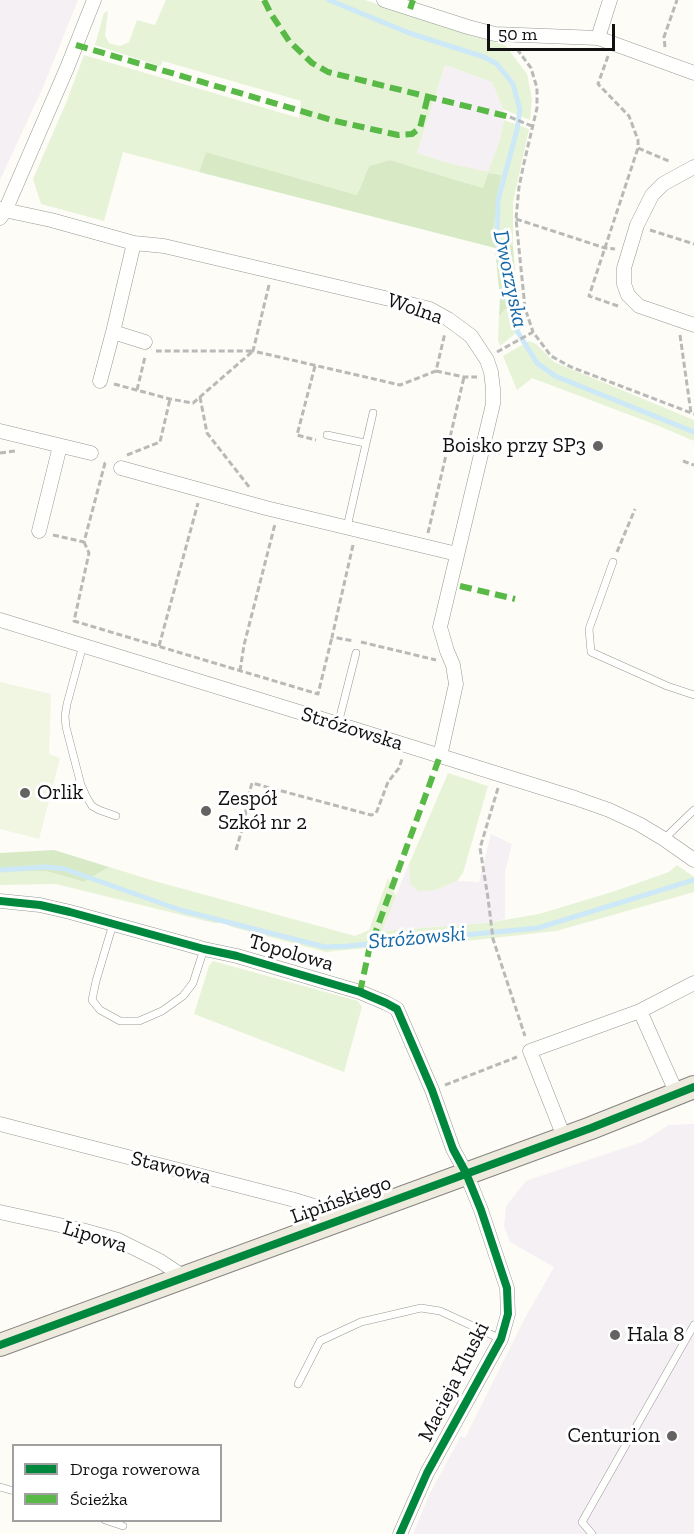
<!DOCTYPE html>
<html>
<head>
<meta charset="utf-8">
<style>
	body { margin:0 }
	#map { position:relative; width:694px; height:1534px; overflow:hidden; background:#fdfcf7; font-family:"Zilla Slab",serif }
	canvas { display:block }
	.legend { position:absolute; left:12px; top:1444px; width:210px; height:78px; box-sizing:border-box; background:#fff; border:2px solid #a0a0a0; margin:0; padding:8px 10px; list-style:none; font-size:18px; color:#111 }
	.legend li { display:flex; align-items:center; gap:12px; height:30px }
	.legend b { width:30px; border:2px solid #a0a0a0 }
	.scale { position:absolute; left:487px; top:24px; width:128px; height:27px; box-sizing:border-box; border:3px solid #111; border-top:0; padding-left:8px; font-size:18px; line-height:21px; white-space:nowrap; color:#111; -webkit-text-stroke:4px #fff; paint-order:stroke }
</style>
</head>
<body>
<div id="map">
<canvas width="694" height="1534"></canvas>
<ul class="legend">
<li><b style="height:8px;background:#00873e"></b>Droga rowerowa</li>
<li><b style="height:8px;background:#58b947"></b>Ścieżka</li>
</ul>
<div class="scale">50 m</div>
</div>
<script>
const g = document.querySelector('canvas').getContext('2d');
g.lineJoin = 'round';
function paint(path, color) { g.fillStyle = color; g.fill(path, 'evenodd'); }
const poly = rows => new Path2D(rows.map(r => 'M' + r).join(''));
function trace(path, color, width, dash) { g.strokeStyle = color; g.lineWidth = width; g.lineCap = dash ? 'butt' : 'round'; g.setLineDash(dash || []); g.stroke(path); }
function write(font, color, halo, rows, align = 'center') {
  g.font = font + ' "Zilla Slab",serif'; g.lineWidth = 6; g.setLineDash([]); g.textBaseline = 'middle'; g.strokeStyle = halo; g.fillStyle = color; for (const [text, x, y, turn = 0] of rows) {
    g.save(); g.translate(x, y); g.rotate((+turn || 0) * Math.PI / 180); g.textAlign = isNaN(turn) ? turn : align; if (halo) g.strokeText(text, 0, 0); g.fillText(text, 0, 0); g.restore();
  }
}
paint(poly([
	[0,0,78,0,44,85,0,180],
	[445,65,492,82,505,114,500,139,488,173,452,164,417,153],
	[491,834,512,844,505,873,505,919,486,923,381,931,409,864,410,884,436,890,457,881,479,882],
	[694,1124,694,1534,413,1534,430,1493,461,1436,465,1438,525,1318,554,1267,510,1242,504,1226,506,1206,526,1181,642,1142,669,1125]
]), '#f5f0f3');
paint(poly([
	[166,0,258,0,269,4,268,0,365,0,472,36,505,45,527,74,532,99,530,120,503,109,492,82,445,65,417,153,452,164,488,172,500,139,504,120,529,129,513,202,513,246,504,244,493,231,500,175,488,173,483,188,390,160,369,166,357,195,206,152,199,172,123,152,104,221,41,204,33,179,66,103,84,55,299,118,301,101,163,61,160,66,95,45,104,13,108,11,105,35,109,43,120,46,129,42,137,20,155,25],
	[517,297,525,321,522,328,500,346,498,340,499,316],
	[529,341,536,344,554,362,694,420,694,441,659,426,532,378,517,390,503,356],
	[448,773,488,786,463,873,457,881,436,890,419,891,410,884,409,864],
	[677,865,694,877,694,892,556,931,403,948,397,945,326,952,232,927,223,923,214,923,56,884,0,885,0,871,46,871,84,882,109,867,158,882,355,936,369,930,388,878,396,896,382,931,486,923,539,914,612,892,669,872],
	[213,961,358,1001,362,1007,344,1072,194,1014,209,966]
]), '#e7f3d7');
paint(poly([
	[206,152,357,195,369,166,390,160,483,188,488,173,501,175,493,231,504,244,513,246,517,297,499,316,500,298,495,248,199,172],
	[54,850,109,867,84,882,46,871,0,871,0,853]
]), '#d8eac5');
paint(poly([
	[0,682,51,694,49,754,60,758,39,839,0,829]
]), '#f0f6e1');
trace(poly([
	[329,0,409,33,484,57,497,64,513,84,520,110,517,130,498,200,497,238,505,289,514,326,537,363,555,376,694,432],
	[0,870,46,867,65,869,180,910,325,947,348,946,538,928,694,880]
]), '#cde8f7', 5);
const lane = poly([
	[327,435,365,443],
	[347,527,373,413],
	[613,562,589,629,591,652,667,686,694,695],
	[83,645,67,704,65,716,66,727,81,785,87,798,92,806,99,810,116,816],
	[338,724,356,653],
	[664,839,694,810],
	[113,924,96,981,92,1000,100,1010,120,1021,139,1021,162,1011,183,996,193,983,204,949],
	[298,1384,320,1341,361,1322,421,1308,440,1311,501,1339],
	[0,1487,14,1491],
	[105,1520,123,1526],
	[592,1534,582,1522,694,1325]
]);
const street = poly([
	[384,0,468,27,495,34,598,38,694,73],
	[598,38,610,0],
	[694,167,663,184,652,195,637,225,624,268,624,284,628,295,639,306,694,325],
	[0,209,51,220,134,243,164,246,406,303,430,309,448,319,471,336,487,360,491,372,493,389,493,404,440,627,447,651,453,665,456,684,440,756],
	[0,218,5,211,67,68,94,0],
	[134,243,113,332,145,342],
	[100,381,113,332],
	[0,431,91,453],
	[121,468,266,508,457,554],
	[39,531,60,446],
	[0,620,338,724,575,798,609,810,639,824,664,839,694,860],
	[0,901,40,905,70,912,204,949,237,956,360,992,386,1003,397,1009,432,1090,453,1149,466,1173,481,1210,507,1288,508,1314,501,1339,427,1473,400,1534],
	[640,1011,694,983],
	[0,1124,291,1199,314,1206,328,1213,337,1221],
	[564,1137,530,1051,640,1011,677,1094],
	[0,1212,82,1230,118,1240,160,1261,184,1277]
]);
const primary = poly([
	[0,1345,591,1128,694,1087]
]);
trace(lane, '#979795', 8);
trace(street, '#979795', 15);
trace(primary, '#858482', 24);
trace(poly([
	[665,47,664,37,677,0],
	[517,49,531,68,537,88,537,108,524,163,519,187,516,219,525,308,533,332],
	[608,56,598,84,629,116,638,140,638,148,671,162],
	[510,117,534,127],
	[516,219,605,248,615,249],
	[650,230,694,244],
	[269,285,253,351,400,385,436,371,445,333],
	[618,306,589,296,638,148],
	[680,335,691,413],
	[497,352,533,332,551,356,571,367,694,414],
	[315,366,297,435,316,440],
	[436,371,464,377,477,377],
	[114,384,170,399,193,403,253,351,156,351],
	[137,390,145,357],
	[200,397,207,433,250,488],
	[0,453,15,451],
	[127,455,160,442,170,399],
	[683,461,694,465],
	[428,533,464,377],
	[53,535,84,542,105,463,107,462],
	[84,542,89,553,74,621,318,694,332,637],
	[353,545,332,637,354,641],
	[617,552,635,509],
	[361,642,436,660],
	[159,646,198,503],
	[240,671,244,645,275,524],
	[498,788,480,848,488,898,493,939,525,1036],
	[236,850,245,819,247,800,252,783,371,815,375,814,377,811,388,782,399,768,402,759],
	[445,1085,517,1057]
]), '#b9b9b8', 3, [6, 3]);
trace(lane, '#fffffe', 7);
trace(street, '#fffffe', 14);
trace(primary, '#ede9dc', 22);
trace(poly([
	[264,0,271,14,289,41,312,63,328,72,510,117],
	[410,9,413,0],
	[76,45,335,121,398,135,412,134,420,128,428,96],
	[460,586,515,599],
	[360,992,369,950,440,756]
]), '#58b947', 6, [12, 6]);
trace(poly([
	[0,901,40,905,70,912,204,949,237,956,360,992,386,1003,397,1009,432,1090,453,1149,466,1173,481,1210,507,1288,508,1314,501,1339,427,1473,400,1534],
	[0,1345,591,1128,694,1087]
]), '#00873e', 8);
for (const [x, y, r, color] of [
	[598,446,6,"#646362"],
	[25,793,6,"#646362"],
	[206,811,6,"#646362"],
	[615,1335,6,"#646362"],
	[672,1436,6,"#646362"]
]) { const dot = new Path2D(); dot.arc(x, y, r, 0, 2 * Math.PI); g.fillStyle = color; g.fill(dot); trace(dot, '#fff', 2); }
write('21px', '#111', '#fff', [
	["Wolna",415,309,19],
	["Stróżowska",352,729,17],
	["Topolowa",291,953,16],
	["Stawowa",171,1168,14],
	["Lipińskiego",341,1200,-20],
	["Lipowa",95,1237,17],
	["Macieja Kluski",454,1382,-63]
]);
write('21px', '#111', '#fff', [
	["Boisko przy SP3",586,446,"right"],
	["Orlik",37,793],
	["Zespół",218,799],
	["Szkół nr 2",218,823],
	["Hala 8",627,1335],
	["Centurion",660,1436,"right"]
], 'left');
write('italic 22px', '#1768a6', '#fff', [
	["Dworzyska",510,279,78],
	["Stróżowski",417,938,-5]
]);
</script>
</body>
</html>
